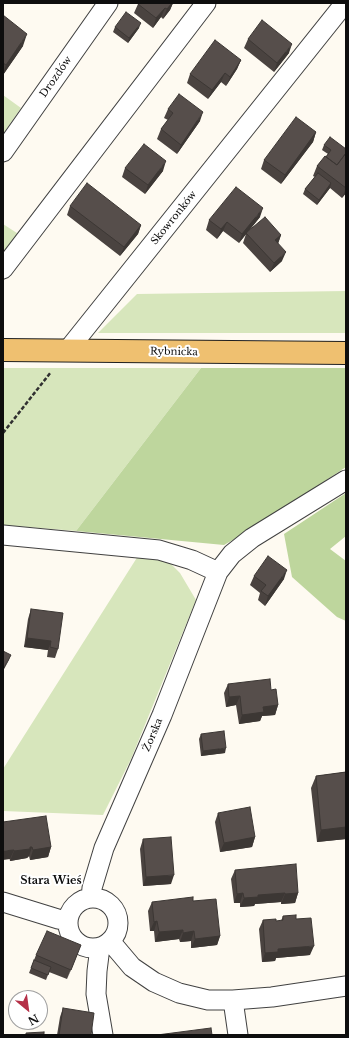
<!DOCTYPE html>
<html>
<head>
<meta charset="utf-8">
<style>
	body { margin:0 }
	#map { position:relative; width:349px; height:1038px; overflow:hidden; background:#fefaf1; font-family:"Libre Baskerville",serif }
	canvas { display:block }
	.frame { position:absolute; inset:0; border:4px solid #0e0e0e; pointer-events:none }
	.north { position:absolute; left:8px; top:990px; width:40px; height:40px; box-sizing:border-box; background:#fff; border:1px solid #9f9f9f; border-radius:50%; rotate:151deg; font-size:11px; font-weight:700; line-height:16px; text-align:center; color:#0e0e0e }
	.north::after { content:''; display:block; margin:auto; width:14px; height:18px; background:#b53047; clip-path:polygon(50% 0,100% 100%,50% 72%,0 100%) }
</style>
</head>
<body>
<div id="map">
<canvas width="349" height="1038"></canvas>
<div class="frame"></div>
<div class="north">N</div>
</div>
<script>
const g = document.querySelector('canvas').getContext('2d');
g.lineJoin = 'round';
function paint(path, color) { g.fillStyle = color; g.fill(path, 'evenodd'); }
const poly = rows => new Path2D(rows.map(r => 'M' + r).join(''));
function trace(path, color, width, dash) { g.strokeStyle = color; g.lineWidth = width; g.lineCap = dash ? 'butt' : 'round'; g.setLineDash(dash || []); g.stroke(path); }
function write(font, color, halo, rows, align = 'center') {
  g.font = font + ' "Libre Baskerville",serif'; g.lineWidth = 4; g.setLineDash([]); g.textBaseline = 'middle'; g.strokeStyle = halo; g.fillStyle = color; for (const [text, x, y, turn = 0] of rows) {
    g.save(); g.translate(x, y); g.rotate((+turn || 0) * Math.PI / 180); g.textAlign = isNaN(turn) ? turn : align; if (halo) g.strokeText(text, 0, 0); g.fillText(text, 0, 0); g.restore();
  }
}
paint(poly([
	[3,95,21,108,3,134],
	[3,224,20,235,3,255],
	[346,291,346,333,98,333,137,294],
	[3,368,201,368,76,531,3,525],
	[138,556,166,559,180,573,196,600,131,759,103,815,3,811,3,769]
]), '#d7e6bc');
paint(poly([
	[201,368,346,368,346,467,257,526,224,545,76,531],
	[346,493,346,536,330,549,346,561,346,621,337,617,292,577,284,534]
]), '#bed69d');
const minor = poly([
	[3,152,108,3],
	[3,269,206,3],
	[67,351,345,3],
	[3,535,159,550,192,560,218,572],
	[91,898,92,888,104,848,162,715,218,572,232,554,252,538,346,480],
	'68 923a25 25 0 1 1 50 0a25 25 0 1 1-50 0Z',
	[3,902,58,919,68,921],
	[110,941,132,967,154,982,179,993,208,1000,233,1000,272,997,346,986],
	[100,947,97,971,96,994,103,1035],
	[233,1000,238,1035]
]);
const major = poly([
	[3,350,346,353]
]);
trace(minor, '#414141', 21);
trace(major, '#1f1f1f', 24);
trace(poly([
	[3,433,51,372]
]), '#303030', 2.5, [4, 2]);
trace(minor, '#fff', 19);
trace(major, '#efc070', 22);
paint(poly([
	[136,3,173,3,170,10,163,19,161,17,153,28,134,13,138,4],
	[3,15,23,46,3,75],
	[115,27,139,28,128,43,113,32],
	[248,39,289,53,274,72,244,48],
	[241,60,237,69,226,86,221,82,208,99,187,83,190,74],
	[168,109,200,121,177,154,157,139,161,129,168,120,164,118],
	[316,132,313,142,281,184,261,169,264,160],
	[324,145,346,149,346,193,342,198,330,188,317,205,303,194,305,189,315,177,313,176,317,166,328,154,322,150],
	[125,168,163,171,145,194,122,177],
	[70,206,141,225,138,234,120,256,67,215],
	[260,217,248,232,281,235,278,243,282,261,270,272,243,243,246,234,239,243,223,231,217,239,206,230,209,220],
	[254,576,284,579,265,606,258,600,260,593,250,585],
	[31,609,58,649,55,658,47,657,48,650,24,647,28,619],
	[228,684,271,690,278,705,275,715,262,716,260,721,239,724,236,705,226,707,224,693],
	[201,734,225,753,201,756,199,739],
	[346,772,346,839,317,842,311,788,316,776],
	[218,813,255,837,252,847,220,852,215,822],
	[3,822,51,847,48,857,30,860,29,856,27,858,10,861],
	[143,839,171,884,143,886,140,849],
	[235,870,298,893,295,903,281,904,281,902,255,904,254,906,240,907,240,903,234,903,231,879],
	[193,901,220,936,217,945,191,948,191,941,180,942,179,939,155,942,154,931,150,931,148,911,152,902],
	[283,916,296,919,310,955,276,958,275,961,262,962,259,929,263,920,276,921,281,921],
	[77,954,67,979,49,972,46,980,29,973,36,955],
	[63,1008,91,1035,57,1035,60,1017]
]), '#4a4340');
paint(poly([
	[170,3,173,3,170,10,163,19,167,9],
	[165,8,161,17,153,28,156,18],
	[141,23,139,28,128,43,129,38],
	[27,34,23,46,3,75,3,74,6,65],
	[292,44,289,53,274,72,277,63],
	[241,60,237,69,226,86,230,77],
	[225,73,221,82,208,99,212,90],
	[203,112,200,121,177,154,181,145],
	[316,132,313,142,281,184,285,175],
	[166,161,163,171,145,194,148,185],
	[331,183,330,188,317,205,319,200],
	[346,188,346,193,342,198],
	[263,208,260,217,239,243,242,234],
	[227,222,223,231,217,239,221,229],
	[141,225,138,234,120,256,124,247],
	[281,235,278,244,275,240],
	[286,252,282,261,270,272,274,263],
	[287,570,284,579,265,606,268,596],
	[27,638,51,641,48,650,24,647],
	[11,655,9,660,3,671,3,669],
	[240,696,236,705,226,707,229,697],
	[278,705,275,715,262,716,260,721,239,724,242,715,263,707],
	[226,748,225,753,201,756,203,751],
	[346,827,346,839,317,842,321,830],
	[255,837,252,847,220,852,224,843],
	[32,847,29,856,27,858,10,861,14,851],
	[51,847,48,857,30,860,33,850],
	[14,850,10,859,3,860,3,851],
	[174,875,171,884,143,886,146,877],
	[243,893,240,903,234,903,237,894],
	[285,893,281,902,255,904,254,906,240,907,244,898,258,895],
	[298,893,295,903,281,904,285,894],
	[157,921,154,931,150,931,154,922],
	[183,930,179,939,155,942,159,932],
	[194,931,191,941,180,942,183,933],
	[220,936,217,945,191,948,195,939],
	[81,945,77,954,67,979,71,970],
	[314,946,310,955,276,958,275,961,262,962,265,953,278,949]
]), '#3c3734');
const building = poly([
	[138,3,172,3,167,9,165,8,156,18,138,4,138,3],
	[126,12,141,23,129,38,115,27,126,12],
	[3,15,27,34,6,65,3,63,3,15],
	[262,20,292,44,277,63,248,39,262,20],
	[215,40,241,60,230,77,225,73,212,90,190,74,215,40],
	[179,94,203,112,181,145,161,129,173,113,168,109,179,94],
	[296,117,316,132,285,175,264,160,296,117],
	[330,137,346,149,346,153,337,165,326,157,331,150,324,145,330,137],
	[144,144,166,161,148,185,125,168,144,144],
	[346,153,346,188,317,166,325,156,337,165,346,153],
	[318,173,331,183,319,200,305,189,318,173],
	[87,183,141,225,124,247,70,206,87,183],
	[236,187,263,208,242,234,227,222,221,229,209,220,236,187],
	[265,217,281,235,275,240,286,252,274,263,246,233,265,217],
	[268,556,287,570,268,596,261,591,266,585,254,576,268,556],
	[31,609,63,613,58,649,50,647,51,641,27,638,31,609],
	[3,651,11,655,3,669,3,651],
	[270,679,271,690,276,689,278,705,263,707,264,712,242,715,240,696,229,697,228,684,270,679],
	[224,731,226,748,203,751,201,734,224,731],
	[346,772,346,827,321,830,316,776,346,772],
	[250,807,255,837,224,843,218,813,250,807],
	[46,816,51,847,33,850,32,847,30,847,30,849,14,851,14,850,3,851,3,822,46,816],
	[171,837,174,875,146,877,143,839,171,837],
	[296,864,298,893,285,894,285,893,258,895,258,897,244,898,243,893,237,894,235,870,296,864],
	[193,897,193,901,216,899,220,936,195,939,194,931,183,933,183,930,159,932,157,921,154,922,152,902,193,897],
	[296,915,296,919,311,918,314,946,278,949,278,952,265,953,263,920,276,919,276,921,283,920,283,916,296,915],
	[47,931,81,945,71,970,36,955,47,931],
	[34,960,51,967,48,975,31,968,34,960],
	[63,1008,94,1013,91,1035,59,1035,63,1008],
	[211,1028,212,1035,157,1035,211,1028],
	[44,1032,44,1035,26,1035,26,1033,44,1032]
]);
paint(building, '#564e4b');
trace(building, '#3c3734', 1);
write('10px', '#0e0e0e', '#fff', [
	["Drozdów",56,77,-55],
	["Skowronków",174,218,-51],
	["Rybnicka",174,352,1],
	["Żorska",153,735,-67]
]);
write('bold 11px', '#0e0e0e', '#fff', [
	["Stara Wieś",51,881]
]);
</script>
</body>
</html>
